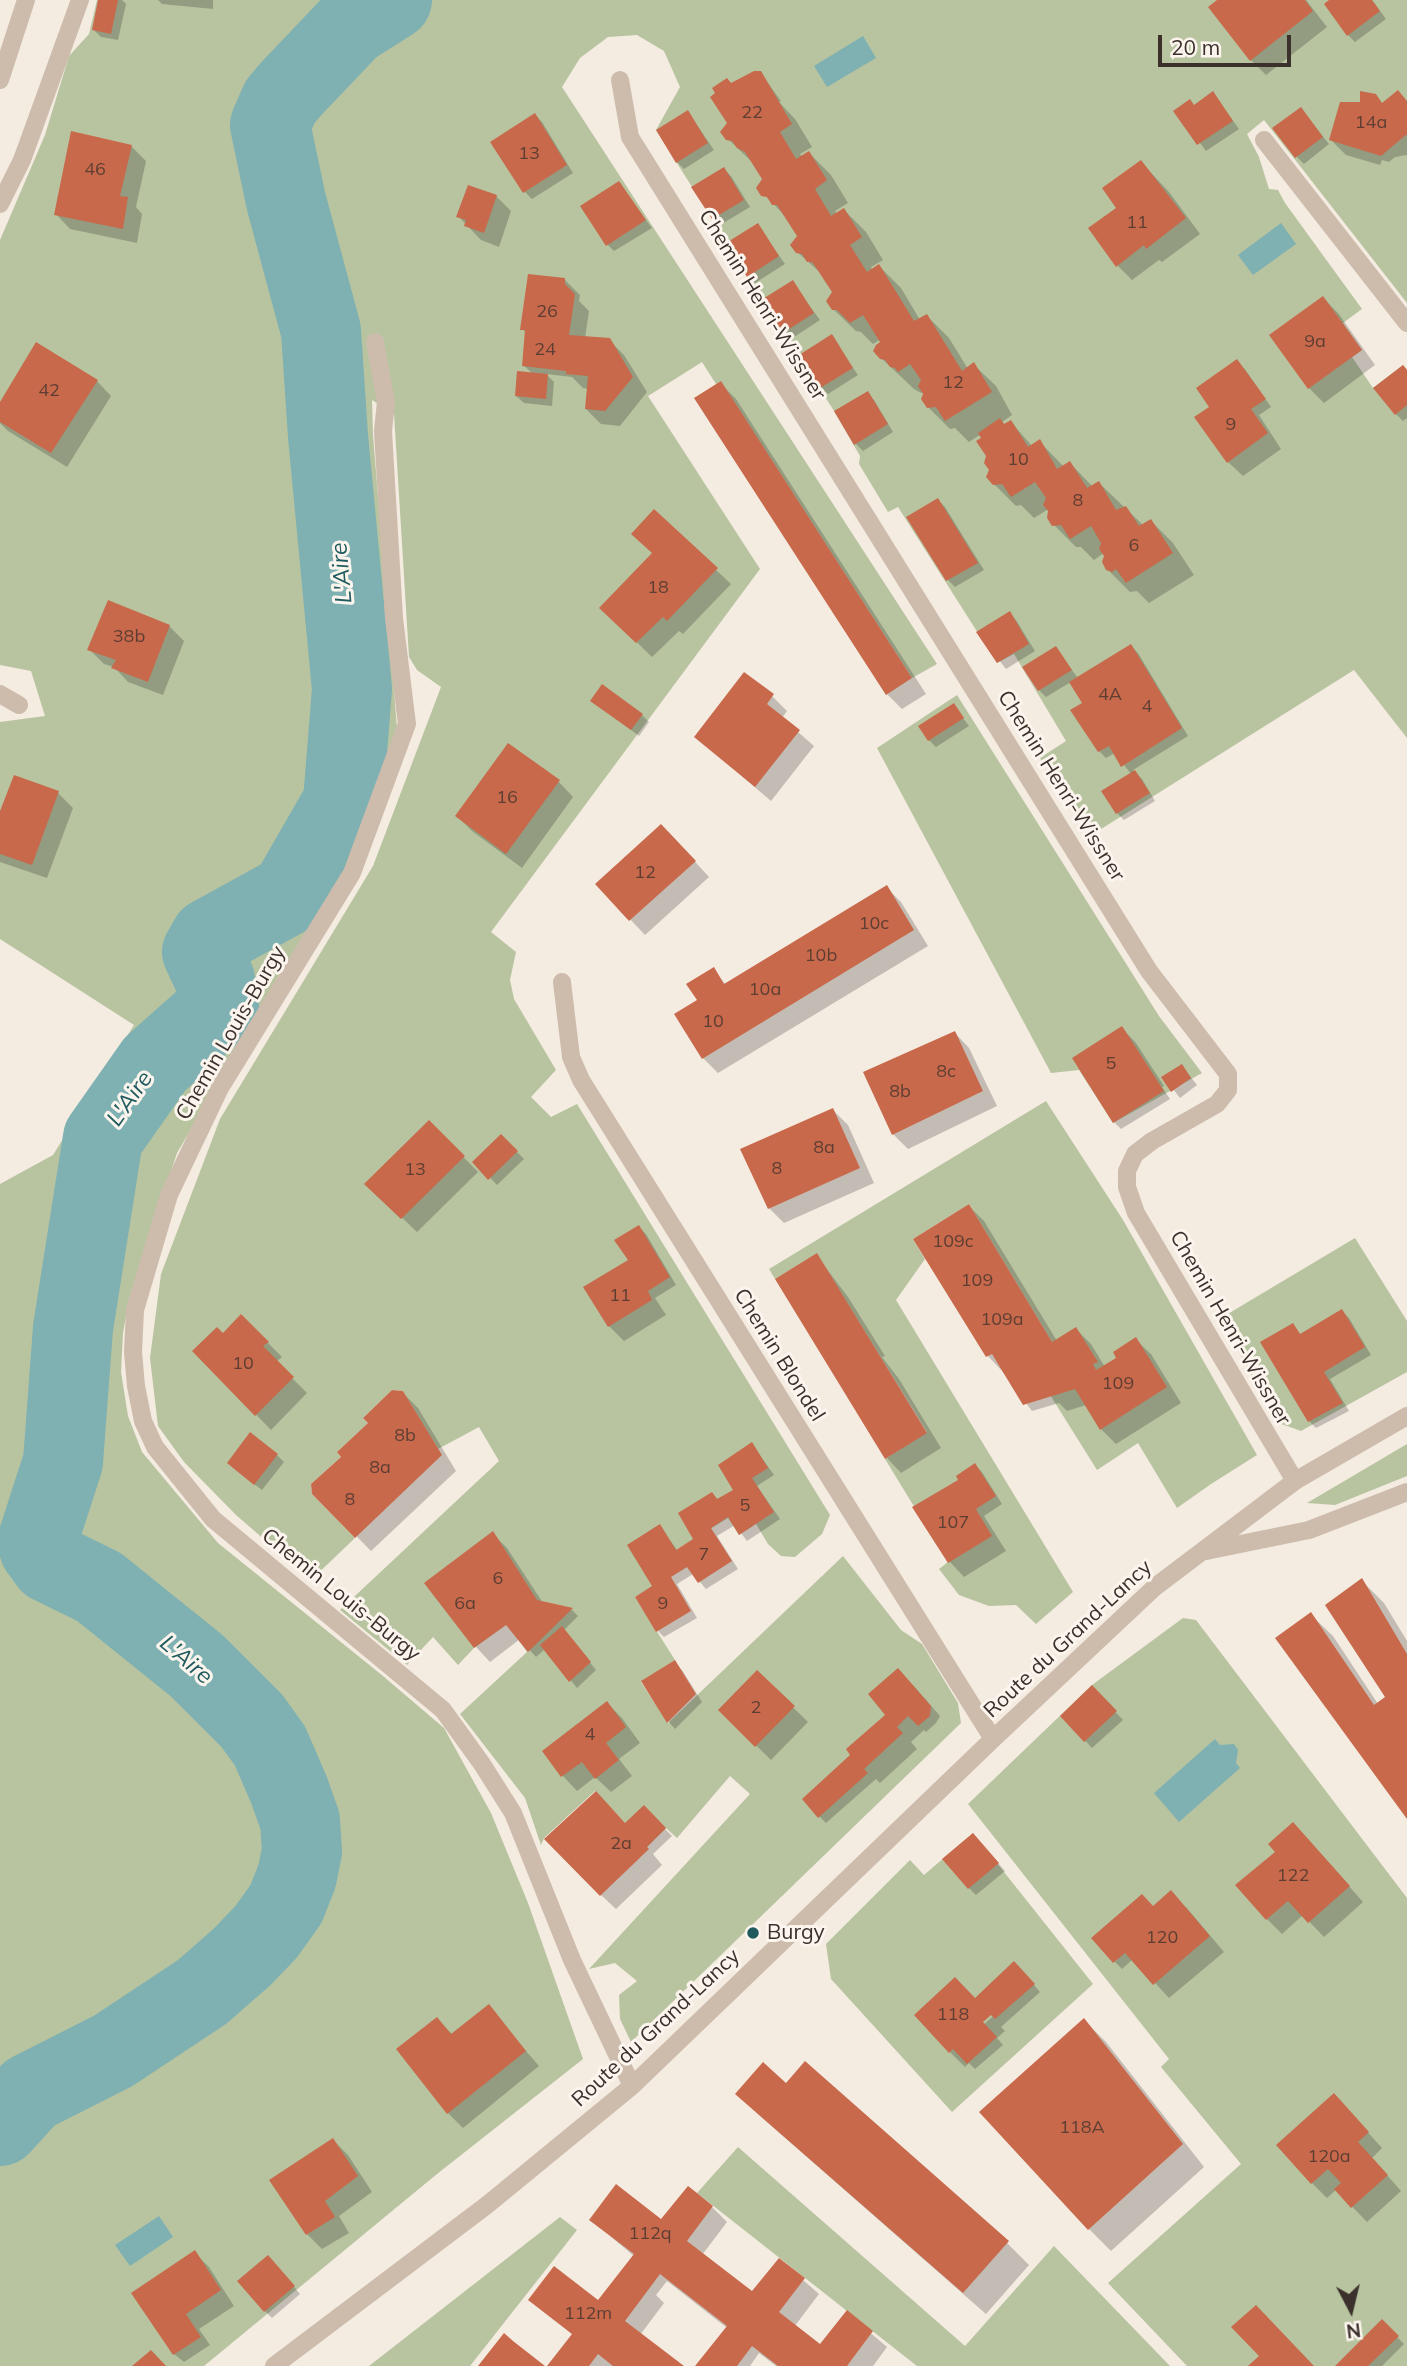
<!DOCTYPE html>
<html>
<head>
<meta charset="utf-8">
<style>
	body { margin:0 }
	#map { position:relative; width:1407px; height:2366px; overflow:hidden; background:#f4ebe1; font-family:Mulish,sans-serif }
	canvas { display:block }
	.north { position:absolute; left:1316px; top:2275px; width:70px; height:70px; -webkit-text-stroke:5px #fbf5ee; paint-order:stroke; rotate:173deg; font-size:19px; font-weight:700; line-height:28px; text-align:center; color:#3b302b }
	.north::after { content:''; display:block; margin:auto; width:24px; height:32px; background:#3b302b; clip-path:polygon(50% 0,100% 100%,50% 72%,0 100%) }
	.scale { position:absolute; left:1158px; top:35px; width:133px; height:32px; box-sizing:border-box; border:4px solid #3b302b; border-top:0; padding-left:9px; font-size:21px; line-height:24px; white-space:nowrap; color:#3b302b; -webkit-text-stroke:5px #fbf5ee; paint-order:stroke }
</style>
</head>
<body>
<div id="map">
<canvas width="1407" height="2366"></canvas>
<div class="north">N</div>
<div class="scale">20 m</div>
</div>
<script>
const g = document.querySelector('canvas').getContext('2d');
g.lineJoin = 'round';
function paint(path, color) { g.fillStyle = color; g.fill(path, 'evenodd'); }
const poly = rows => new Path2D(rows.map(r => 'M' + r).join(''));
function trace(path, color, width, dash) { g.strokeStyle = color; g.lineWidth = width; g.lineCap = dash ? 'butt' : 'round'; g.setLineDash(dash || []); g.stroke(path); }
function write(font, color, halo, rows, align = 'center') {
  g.font = font + ' Mulish,sans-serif'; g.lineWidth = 6; g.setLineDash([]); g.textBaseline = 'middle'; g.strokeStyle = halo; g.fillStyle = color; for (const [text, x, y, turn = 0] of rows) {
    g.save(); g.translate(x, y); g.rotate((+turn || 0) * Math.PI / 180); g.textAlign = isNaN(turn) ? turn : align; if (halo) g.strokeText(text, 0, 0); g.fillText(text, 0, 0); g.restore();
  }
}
paint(poly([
	[97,0,1407,0,1407,303,1264,120,1247,134,1259,157,1269,189,1278,190,1285,203,1362,309,1343,323,1362,350,1352,357,1373,388,1403,365,1407,370,1407,738,1354,670,1090,836,1040,758,1066,741,1014,654,997,663,898,507,888,512,859,464,860,456,834,411,656,130,680,87,664,51,637,35,608,37,580,58,562,87,937,664,912,678,721,382,716,384,702,362,648,396,760,569,491,932,516,952,510,980,514,999,556,1070,531,1097,551,1117,577,1104,830,1515,822,1534,795,1557,781,1556,768,1544,756,1524,739,1535,728,1518,676,1550,687,1567,635,1597,675,1660,641,1682,668,1723,843,1556,901,1630,922,1644,958,1703,961,1723,631,2042,620,2019,619,1995,637,1981,615,1963,589,1969,750,1794,730,1776,677,1838,666,1828,647,1847,595,1791,544,1838,541,1845,525,1798,460,1714,527,1652,507,1624,474,1648,458,1665,433,1637,407,1665,340,1610,499,1461,479,1427,438,1449,403,1391,392,1390,363,1418,368,1423,337,1452,341,1457,311,1484,312,1494,355,1538,311,1580,236,1515,184,1462,158,1426,150,1358,161,1274,220,1119,373,866,441,687,417,670,409,657,394,414,372,400,373,435,397,728,342,874,177,1153,129,1299,123,1333,121,1372,128,1416,142,1452,218,1543,383,1676,444,1728,491,1813,528,1903,583,2059,437,2174,204,2366,0,2366,0,1184,53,1155,134,1025,0,939,0,722,45,716,31,671,0,665,0,240,45,135,69,56,89,34],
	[957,695,1159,1016,1202,1073,1113,1123,1079,1070,1051,1073,877,748],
	[1046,1101,1123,1220,1257,1455,1211,1484,1177,1508,1138,1443,1097,1470,1027,1358,1052,1342,969,1204,913,1239,925,1259,896,1300,1073,1592,1036,1624,1016,1605,989,1606,959,1595,939,1569,948,1562,885,1459,927,1432,817,1254,775,1279,769,1269],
	[1355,1238,1407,1321,1407,1372,1301,1431,1276,1422,1221,1318],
	[1407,1444,1407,1476,1335,1505,1307,1503],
	[1183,1618,1196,1620,1407,1898,1407,2366,1187,2366,1108,2283,1241,2164,1161,2067,1169,2059,968,1804,1092,1685],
	[973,1833,1093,1984,952,2112,831,1979,826,1944,910,1860,924,1875],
	[738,2147,965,2346,1054,2246,1170,2366,917,2366,697,2193],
	[560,2217,577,2230,470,2366,369,2366]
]), '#b8c4a0');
paint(poly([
	[863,36,876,58,827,87,814,66],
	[1281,223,1296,244,1253,275,1238,255],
	[1215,1739,1220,1745,1234,1744,1238,1750,1236,1763,1240,1768,1179,1822,1154,1793],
	[159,2216,173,2237,130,2266,115,2245]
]), '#7fb0b2');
paint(poly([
	[99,0,122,0,126,4,118,40,101,37,94,30],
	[158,0,213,0,213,9,162,4],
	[1219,0,1306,0,1327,27,1266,75,1251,60],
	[1332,0,1372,0,1386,19,1355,42,1348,35],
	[760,72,781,101,779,102,795,119,812,147,800,154,802,157,809,153,831,175,848,203,835,211,837,214,844,210,866,232,883,260,871,267,873,271,879,266,901,288,920,320,927,316,949,338,968,369,974,365,996,386,1012,415,1002,422,1005,425,1011,422,1032,446,1040,442,1064,467,1070,463,1093,487,1099,483,1143,525,1151,521,1173,543,1194,575,1149,603,1137,591,1130,592,1107,569,1104,553,1094,560,1081,547,1076,547,1054,525,1050,508,1034,518,1021,505,1016,506,994,484,981,434,969,442,955,428,950,429,928,407,924,391,921,393,914,389,881,358,883,342,881,339,873,344,861,332,856,331,833,309,834,292,823,275,797,252,799,236,787,218,758,188,764,179,752,162,728,139,732,85],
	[1213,93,1239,129,1206,151,1176,111,1195,106],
	[1407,101,1407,155,1395,157,1389,162,1382,160,1380,165,1346,155,1331,140,1383,104],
	[1301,109,1329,144,1304,164,1297,157],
	[688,112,714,150,684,169,677,162],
	[535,115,542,122,573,173,532,199,525,192],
	[131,146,146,161,136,207,142,214,137,243,70,229,56,214],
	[1141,162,1169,192,1200,234,1162,262,1159,260,1132,280,1117,265,1118,208],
	[724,169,731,176,750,207,720,225,713,218],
	[619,184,652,228,614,251,607,244],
	[496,196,511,211,499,247,481,240,458,216],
	[757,225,785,264,755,283,748,276],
	[565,280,580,295,579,301,589,311,585,338,609,340,624,355,647,392,620,426,601,424,586,409,588,389,583,388,572,377,546,374,554,382,552,406,524,403,516,396,533,374,523,365,526,333,522,329],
	[792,282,820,320,791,339,784,332],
	[1323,298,1338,313,1375,365,1324,403,1309,388,1271,336],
	[831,337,858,375,828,394,821,387],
	[1244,368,1271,407,1259,415,1281,449,1243,476,1228,462,1212,407],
	[1407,371,1407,418,1403,421,1396,414],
	[97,381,111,396,67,467,8,431,0,423,0,405],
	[721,384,736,399,926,694,902,709,887,694],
	[867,393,874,400,893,432,863,451,856,444,837,411],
	[938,500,945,507,984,570,955,587,948,580,909,518],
	[654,512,731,584,683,634,679,631,652,657,616,622,653,554],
	[1009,613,1016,620,1035,651,1006,669,978,633],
	[169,626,184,641,163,695,128,682,114,667,104,664,89,649],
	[1131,646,1138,653,1188,736,1133,770,1142,779,1155,801,1124,820,1117,813,1131,774,1115,753,1106,758,1099,751,1085,703,1071,682,1046,697,1039,690,1056,649,1078,678],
	[772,696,787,711,782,718,814,746,771,801,696,737],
	[592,700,642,715,649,722,639,736],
	[953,705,969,726,936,747,929,740],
	[559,782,573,797,522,868,472,831,457,816],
	[58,793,73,808,47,878,0,862,0,816],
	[676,841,709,877,645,935,597,884],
	[886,887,901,902,928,946,718,1073,703,1058,700,1001,713,969,726,985],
	[1122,1028,1136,1043,1164,1086,1162,1087,1170,1099,1121,1129,1114,1122],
	[955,1033,969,1048,997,1106,908,1149,893,1134],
	[1182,1066,1197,1085,1180,1098,1164,1077],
	[833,1110,848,1125,874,1183,784,1223,769,1208,743,1150],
	[429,1122,478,1172,417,1232,367,1184],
	[501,1136,524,1159,497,1185,475,1162],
	[969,1206,984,1221,1057,1341,1076,1329,1091,1344,1105,1367,1119,1358,1136,1340,1151,1354,1181,1403,1116,1444,1101,1429,1086,1405,1067,1411,1059,1403,1032,1411,1002,1371,988,1356,915,1239],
	[639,1227,646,1234,676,1285,655,1298,666,1315,624,1341,609,1326],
	[817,1256,848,1297,885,1356,882,1357,899,1379,941,1448,901,1473,887,1458,831,1365],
	[1342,1311,1349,1318,1371,1355,1330,1379,1349,1411,1316,1428,1309,1421,1292,1325,1302,1336],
	[241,1316,282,1357,276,1362,307,1393,271,1430,194,1351,223,1335],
	[403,1393,418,1408,456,1471,371,1551,314,1493,370,1423],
	[752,1444,774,1475,757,1486,780,1519,747,1541,735,1525,717,1536,738,1569,706,1589,693,1574,677,1584,697,1618,664,1637,657,1630,654,1587,660,1527,678,1551,696,1539,712,1494,719,1500,736,1491],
	[277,1455,284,1462,262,1490,236,1470],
	[975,1465,982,1472,1002,1504,984,1516,1006,1551,964,1577,950,1562,957,1482],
	[492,1533,507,1548,543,1603,572,1610,578,1616,564,1630,596,1670,577,1688,545,1649,536,1657,520,1639,490,1662,476,1647],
	[1362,1581,1384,1603,1407,1641,1407,1816,1311,1615,1333,1636,1378,1704,1387,1698],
	[675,1663,682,1670,702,1702,675,1729,669,1722,643,1682],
	[757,1672,808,1722,771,1760,720,1710],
	[913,1685,940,1716,936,1723,926,1732,924,1730,911,1742,917,1749,880,1783,876,1779,826,1823,819,1816,853,1755],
	[1092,1687,1123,1720,1092,1748,1062,1716],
	[607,1703,622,1718,640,1743,619,1759,632,1776,611,1792,595,1777,577,1791,563,1776,544,1752],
	[644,1808,672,1836,653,1854,662,1865,616,1909,601,1895,626,1825],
	[980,1842,1005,1871,976,1895,969,1888],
	[1327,1861,1363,1902,1324,1937,1303,1915,1282,1934,1267,1919],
	[1186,1907,1224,1952,1169,1998,1133,1959,1122,1969,1115,1962,1153,1908],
	[1021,1970,1040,1992,1001,2027,1005,2031,997,2038,1003,2045,975,2069,969,2063,965,2067,950,2052,975,2000],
	[997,2008,999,2011,982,2026,982,2021],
	[488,2007,539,2066,463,2128,448,2113,437,2019,453,2035],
	[1084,2020,1106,2042,1204,2167,1111,2251,1089,2229],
	[787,2085,1007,2243,1029,2265,986,2314,759,2115,737,2093],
	[1348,2110,1382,2148,1372,2158,1401,2191,1367,2222,1336,2190,1327,2198,1312,2183],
	[333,2140,348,2155,372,2192,339,2216,349,2233,322,2249,307,2234],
	[712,2207,727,2222,702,2255,753,2294,780,2260,819,2294,794,2327,820,2347,847,2313,887,2347,873,2366,776,2366,759,2353,750,2366,697,2366,727,2328,667,2281,656,2295,664,2303,640,2335,681,2366,549,2366,573,2335,547,2313,598,2302,635,2257,609,2235],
	[194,2252,209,2267,234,2306,199,2329,210,2345,184,2362,174,2354],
	[275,2264,300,2294,272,2318,265,2311],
	[1382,2322,1404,2344,1382,2366,1338,2366]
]), '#0003');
trace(poly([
	[0,2126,30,2093,113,2051,202,1992,242,1957,266,1932,286,1904,297,1876,302,1851,300,1821,289,1790,270,1746,252,1721,197,1666,99,1587,50,1563,39,1548,39,1536,63,1462,73,1328,103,1138,155,1064,219,1007,215,980,202,952,210,938,290,894,343,802,352,689,328,436,321,331,286,201,270,125,280,102,291,89,351,26,392,0]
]), '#7fb0b2', 80);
paint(poly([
	[98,0,118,0,111,34,92,30],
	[1217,0,1305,0,1313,11,1250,61,1208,7],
	[1329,0,1372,0,1380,11,1347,36,1324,4],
	[754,71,761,71,792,124,780,132,796,159,809,151,827,180,815,189,831,216,844,208,862,237,850,245,867,272,879,264,914,321,927,314,962,371,974,362,992,392,945,421,936,407,927,408,921,399,923,394,918,386,921,380,910,364,898,372,895,368,890,367,885,360,880,359,873,351,876,345,880,342,863,315,850,323,837,310,832,310,826,301,832,292,815,266,812,262,807,262,802,254,796,253,790,245,797,236,777,205,772,205,767,197,761,196,756,188,762,179,745,152,737,148,732,141,726,140,720,132,727,123,710,97,715,93,712,88,727,78,731,83],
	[1398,90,1407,101,1407,134,1381,156,1329,140,1340,102,1360,102,1360,91,1376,94,1382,103],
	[1213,91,1233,121,1197,145,1173,111,1190,99,1194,105],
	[1301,107,1323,137,1295,158,1272,128],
	[688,110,708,143,676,163,656,130],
	[535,113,567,165,523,193,490,142],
	[71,131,132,145,120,196,128,197,123,229,54,215],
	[1141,160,1186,218,1146,249,1144,245,1116,267,1088,228,1116,208,1102,188],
	[724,167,744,200,712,219,691,187],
	[619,181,646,220,606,246,580,206],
	[468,185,497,195,484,233,464,226,466,220,456,217],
	[758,223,779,256,747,277,726,243],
	[528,274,565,278,565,284,575,294,569,335,610,338,633,377,605,411,585,409,588,376,566,374,566,371,522,366,525,330,520,330],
	[793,280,814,313,783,333,761,300],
	[1323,296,1362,350,1308,389,1269,335],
	[832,334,853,368,820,388,799,355],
	[36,342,98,380,51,453,0,422,0,402],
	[1237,359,1266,399,1251,409,1268,433,1227,463,1194,417,1209,407,1196,388],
	[1403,365,1407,370,1407,405,1395,415,1373,388],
	[517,371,548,374,546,399,515,396],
	[721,381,912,678,886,695,694,398],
	[868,391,888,424,854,445,834,411],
	[1000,418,1004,424,1011,420,1028,447,1040,439,1057,469,1070,461,1087,488,1099,481,1116,510,1126,506,1139,526,1151,519,1173,553,1126,583,1116,569,1112,572,1106,570,1102,562,1104,556,1099,549,1101,543,1091,526,1070,539,1061,525,1052,526,1047,518,1048,511,1043,505,1046,498,1035,482,1011,497,1002,484,993,485,986,477,989,470,984,463,986,456,976,441,981,438,978,433],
	[938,498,978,563,946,581,906,517],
	[654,509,718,568,667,621,663,617,636,643,599,608,652,553,631,534],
	[108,600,170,625,148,682,111,668,116,660,87,650],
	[1010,611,1029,644,997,663,976,632],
	[1131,644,1182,728,1121,767,1109,746,1098,752,1070,710,1082,703,1069,682],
	[1056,646,1072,670,1038,691,1022,667],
	[744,672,774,694,767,704,800,730,755,787,694,737],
	[602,684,643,714,631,730,590,701],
	[954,703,964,718,928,741,918,726],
	[508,743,560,780,506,854,455,816],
	[1135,770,1150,793,1116,814,1101,791],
	[14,775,59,791,32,865,0,854,0,811],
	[661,824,696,861,629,921,595,884],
	[887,885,914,930,702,1059,674,1014,697,1000,686,984,714,967,724,984],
	[1122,1026,1164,1091,1113,1123,1072,1058],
	[955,1031,983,1091,892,1135,863,1072],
	[1182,1064,1191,1078,1171,1092,1161,1077],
	[833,1108,860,1168,768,1209,740,1149],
	[429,1120,465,1156,401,1219,364,1184],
	[501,1134,518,1151,488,1180,472,1162],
	[969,1204,1052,1342,1076,1327,1098,1362,1093,1364,1096,1370,1116,1358,1113,1352,1136,1337,1167,1387,1100,1430,1075,1389,1023,1405,992,1354,986,1357,913,1239],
	[639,1225,670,1277,648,1291,652,1300,608,1327,583,1287,628,1260,614,1240],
	[817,1253,927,1433,885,1459,775,1279],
	[1342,1309,1365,1347,1324,1372,1343,1403,1308,1422,1260,1342,1293,1323,1300,1334],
	[241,1314,269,1342,263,1346,294,1377,255,1416,192,1351,217,1327,223,1333],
	[392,1390,403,1391,442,1455,355,1538,312,1494,311,1484,341,1457,337,1452,368,1423,363,1418],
	[250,1432,278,1454,254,1485,227,1463],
	[752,1442,768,1468,752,1478,774,1512,739,1535,728,1517,711,1528,732,1561,698,1583,687,1567,671,1577,691,1611,656,1632,635,1597,652,1586,627,1545,660,1524,676,1550,693,1539,678,1513,712,1492,717,1499,733,1490,718,1465],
	[975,1463,996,1496,976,1509,992,1536,948,1563,912,1507,958,1480,956,1476],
	[493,1531,537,1600,573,1608,528,1652,506,1625,474,1648,424,1583],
	[1362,1578,1407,1654,1407,1819,1275,1638,1311,1612,1374,1705,1385,1697,1325,1605],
	[562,1626,591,1662,569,1682,540,1645],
	[675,1660,696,1694,667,1723,641,1681],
	[898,1668,931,1706,930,1716,918,1726,908,1716,897,1727,903,1733,864,1769,868,1773,818,1818,802,1799,850,1755,846,1749,885,1715,868,1694],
	[757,1670,795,1706,755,1747,718,1710],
	[1092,1685,1117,1711,1084,1742,1060,1716],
	[607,1701,626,1727,606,1743,619,1760,595,1779,582,1762,561,1777,542,1751],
	[596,1791,625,1823,644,1805,666,1828,647,1847,649,1849,600,1896,544,1839],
	[1293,1822,1350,1886,1308,1923,1288,1901,1266,1920,1235,1885,1275,1852,1268,1844],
	[973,1833,999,1863,968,1889,942,1859],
	[1171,1890,1210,1936,1153,1985,1125,1953,1113,1963,1091,1938,1142,1894,1153,1906],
	[1014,1961,1035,1984,995,2019,991,2015,983,2022,997,2037,967,2064,953,2049,949,2053,914,2015,955,1977,975,1998],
	[489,2004,526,2051,447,2114,396,2049,437,2017,451,2034],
	[1084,2018,1183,2144,1088,2230,979,2112],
	[805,2061,1009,2241,963,2293,735,2094,763,2062,786,2083],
	[1334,2093,1369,2132,1358,2142,1388,2175,1351,2208,1334,2189,1341,2183,1328,2169,1311,2184,1276,2145],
	[333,2138,358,2176,325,2201,335,2217,306,2235,269,2180],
	[616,2184,661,2219,688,2186,697,2193,713,2206,687,2241,752,2291,779,2258,805,2278,779,2312,820,2344,847,2310,873,2331,847,2366,778,2366,752,2346,737,2366,695,2366,727,2326,660,2274,625,2321,684,2366,613,2366,598,2354,589,2366,547,2366,572,2334,528,2300,554,2266,598,2300,634,2254,589,2220],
	[195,2250,221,2290,186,2314,201,2337,173,2355,131,2293],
	[268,2255,295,2286,264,2312,237,2281],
	[1256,2305,1314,2366,1248,2366,1259,2356,1231,2327],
	[1382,2319,1399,2336,1368,2366,1335,2366],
	[504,2333,513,2341,545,2366,478,2366],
	[151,2350,166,2366,132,2366]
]), '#c8694b');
trace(poly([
	[0,80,26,0],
	[620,80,630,137,1149,971,1228,1074,1228,1090,1217,1104,1152,1141,1135,1154,1127,1171,1127,1187,1136,1213,1295,1481],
	[1264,140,1407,323],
	[0,204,22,160,80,0],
	[375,342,386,402,383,431,394,618,407,724,352,873,220,1088,169,1195,135,1310,133,1352,136,1386,143,1421,155,1447,213,1519,443,1710,482,1764,513,1813,572,1960,632,2086],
	[0,694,19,705],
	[562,982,571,1057,581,1080,993,1739],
	[1206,1551,1309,1530,1407,1492],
	[274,2366,487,2205,632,2086,993,1739,1155,1587,1295,1481,1407,1416]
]), '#cdbbac', 18);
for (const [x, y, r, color] of [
	[753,1933,7,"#1f5a5e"]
]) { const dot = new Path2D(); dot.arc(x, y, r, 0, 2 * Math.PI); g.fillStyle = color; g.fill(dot); trace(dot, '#fbf5ee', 2.5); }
write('18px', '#5e3e33', null, [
	["22",752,113],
	["14a",1371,123],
	["13",529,154],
	["46",95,170],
	["11",1137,223],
	["26",547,312],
	["9a",1315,342],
	["24",545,350],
	["12",953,383],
	["42",49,391],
	["9",1231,425],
	["10",1018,460],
	["8",1078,501],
	["6",1134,546],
	["18",658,588],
	["38b",129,637],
	["4A",1110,695],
	["4",1147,707],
	["16",507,798],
	["12",645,873],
	["10c",874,924],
	["10b",821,956],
	["10a",765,990],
	["10",713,1022],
	["5",1111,1064],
	["8c",946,1072],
	["8b",900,1092],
	["8a",824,1148],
	["8",777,1169],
	["13",415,1170],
	["109c",953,1242],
	["109",977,1281],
	["11",620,1296],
	["109a",1002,1320],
	["10",243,1364],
	["109",1118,1384],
	["8b",405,1436],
	["8a",380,1468],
	["8",350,1500],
	["5",745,1506],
	["107",953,1523],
	["7",704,1555],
	["6",498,1579],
	["6a",465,1604],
	["9",663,1604],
	["2",756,1708],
	["4",590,1735],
	["2a",621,1844],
	["122",1293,1876],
	["120",1162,1938],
	["118",953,2015],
	["118A",1082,2128],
	["120a",1329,2157],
	["112q",650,2234],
	["112m",588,2314]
]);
write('21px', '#3b302b', '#fbf5ee', [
	["Chemin Henri-Wissner",762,305,58],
	["Chemin Henri-Wissner",1061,786,58],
	["Chemin Louis-Burgy",231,1033,-60],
	["Chemin Henri-Wissner",1230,1328,60],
	["Chemin Blondel",779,1355,58],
	["Chemin Louis-Burgy",341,1595,39],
	["Route du Grand-Lancy",1068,1639,-43],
	["Route du Grand-Lancy",656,2028,-43]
]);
write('21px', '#3b302b', '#fbf5ee', [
	["Burgy",767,1933]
], 'left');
write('italic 23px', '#1f5a5e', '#fbf5ee', [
	["L'Aire",342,573,-95],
	["L'Aire",130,1099,-55],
	["L'Aire",186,1660,41]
]);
</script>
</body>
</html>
